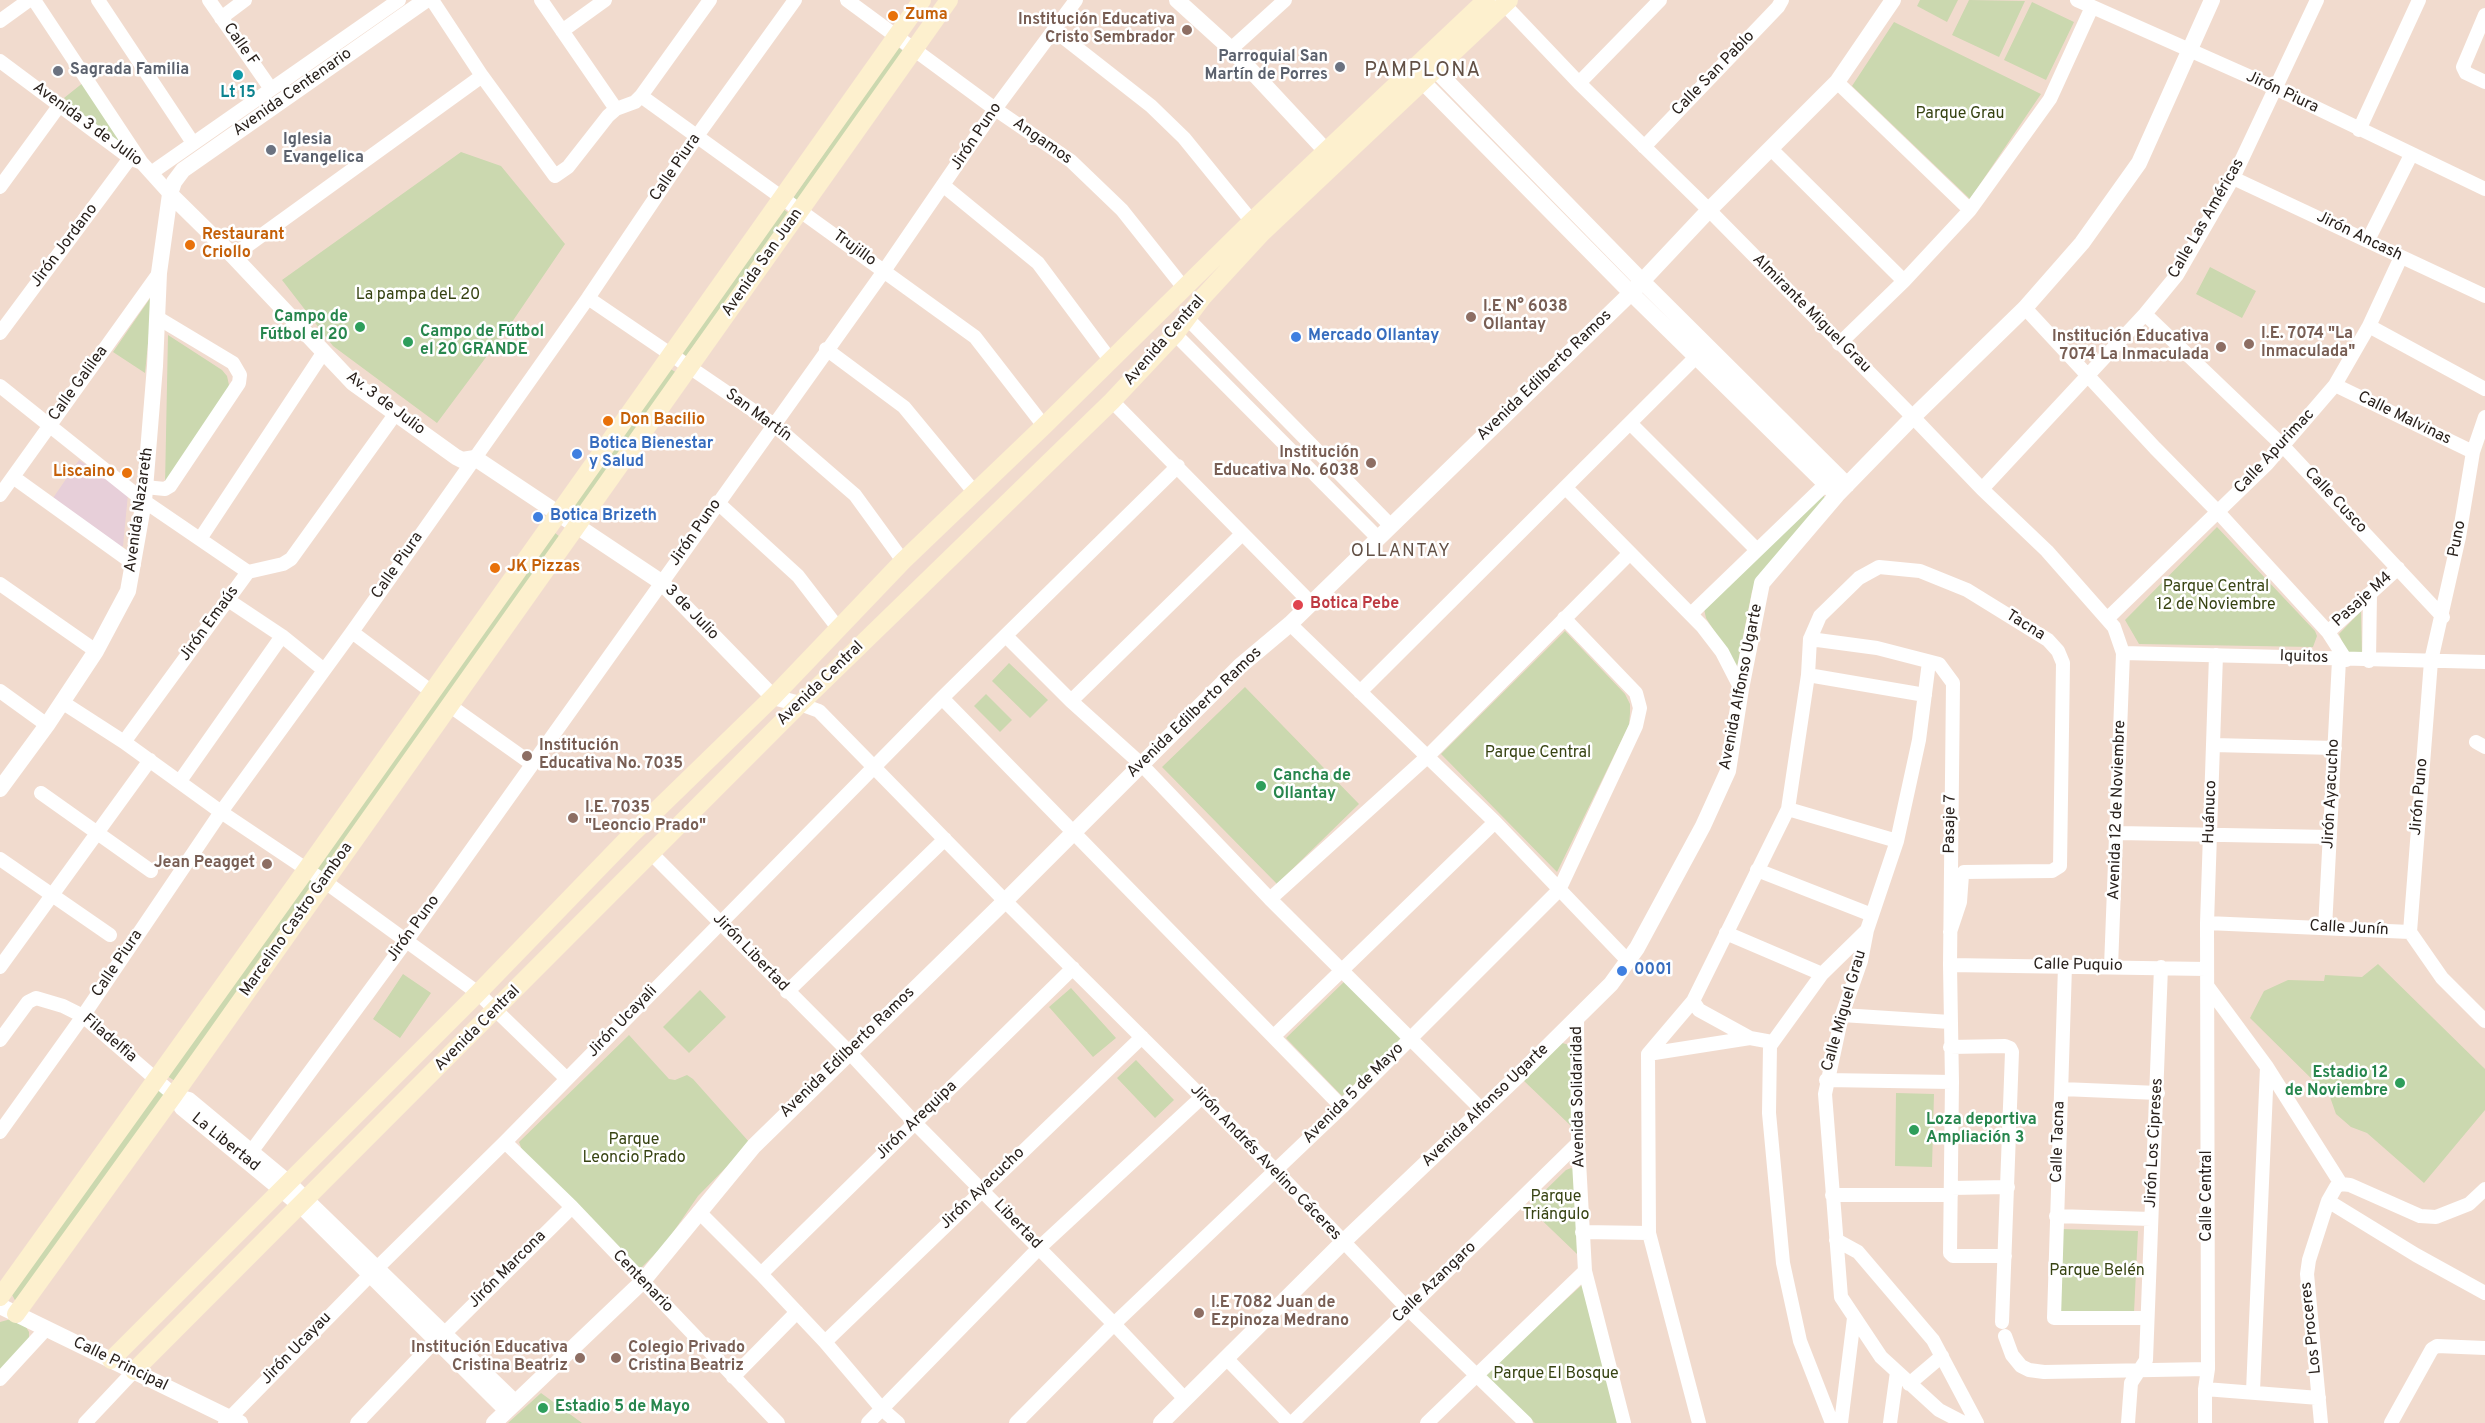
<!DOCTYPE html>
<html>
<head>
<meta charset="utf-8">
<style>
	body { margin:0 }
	canvas { display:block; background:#f1dbce }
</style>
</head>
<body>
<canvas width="2485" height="1423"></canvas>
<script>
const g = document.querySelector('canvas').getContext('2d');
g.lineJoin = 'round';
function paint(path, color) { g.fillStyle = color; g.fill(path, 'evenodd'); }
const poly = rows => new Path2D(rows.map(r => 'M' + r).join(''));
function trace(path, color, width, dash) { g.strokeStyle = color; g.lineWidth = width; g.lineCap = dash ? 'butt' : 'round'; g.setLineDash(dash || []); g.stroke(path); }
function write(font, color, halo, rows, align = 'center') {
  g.font = font + ' Overpass,sans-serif'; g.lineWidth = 5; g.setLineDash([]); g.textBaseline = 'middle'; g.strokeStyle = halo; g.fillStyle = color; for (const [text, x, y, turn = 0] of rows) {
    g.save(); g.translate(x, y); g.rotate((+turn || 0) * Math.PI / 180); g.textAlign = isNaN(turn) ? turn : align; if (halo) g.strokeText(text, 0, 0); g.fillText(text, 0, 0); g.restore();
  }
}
paint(poly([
	[79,460,128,494,123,546,117,549,51,501]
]), '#e7cfd9');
paint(poly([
	[1920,0,1958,0,1947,22,1917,6],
	[1969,0,2025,1,1999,57,1952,35],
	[2032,2,2074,22,2046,80,2004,60],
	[1894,22,2041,94,1970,199,1852,86],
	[898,47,904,52,802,201,791,201],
	[84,82,125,147,123,150,64,98],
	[461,152,501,166,565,244,510,325,437,423,333,346,282,280],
	[783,209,790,214,686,356,680,351],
	[2210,267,2256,291,2242,318,2196,294],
	[153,294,145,373,113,352],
	[168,335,222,370,227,376,229,385,225,396,165,485],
	[669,368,677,373,580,510,573,514,566,509],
	[1822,494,1827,500,1765,571,1752,591,1737,667,1706,618,1704,609],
	[2217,527,2315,631,2317,636,2313,647,2139,644,2125,620],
	[554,532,560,537,324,874,313,869],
	[2361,611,2362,656,2348,656,2339,634],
	[1565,631,1625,694,1630,704,1630,713,1629,725,1557,872,1441,754],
	[1009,663,1048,700,1030,718,992,681],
	[1245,687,1359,804,1277,884,1162,767],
	[986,694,1012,720,1000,732,974,706],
	[305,875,317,881,175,1081,167,1076],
	[2378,964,2485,1069,2485,1110,2424,1183,2367,1133,2351,1127,2336,1114,2330,1097,2250,1018,2264,991,2288,980,2324,981,2325,975,2362,977],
	[403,974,431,993,400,1038,373,1019],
	[1347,979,1403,1037,1342,1096,1286,1038],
	[1071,988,1116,1038,1093,1057,1049,1007],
	[700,990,726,1017,689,1053,663,1027],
	[629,1035,669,1079,675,1080,687,1075,693,1079,750,1143,698,1196,665,1244,639,1270,522,1150,519,1142],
	[1559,1042,1569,1045,1573,1056,1571,1126,1523,1080],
	[1136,1060,1174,1100,1155,1118,1117,1078],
	[154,1087,166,1092,16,1302,11,1293],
	[1896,1093,1934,1094,1932,1167,1895,1166],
	[1571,1168,1575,1170,1577,1254,1528,1207,1566,1170],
	[2059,1229,2138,1231,2134,1313,2058,1313],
	[1583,1284,1618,1423,1535,1423,1484,1374],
	[11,1319,26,1327,29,1332,29,1339,0,1374,0,1322],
	[541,1393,582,1423,508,1423]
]), '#cbd8af');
trace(poly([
	[34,0,142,163],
	[98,0,193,143],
	[209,0,271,89],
	[432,0,482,76,555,176,568,167,608,116,616,109,635,102,641,96,710,0],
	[541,0,616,109],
	[847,0,995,109,1071,161,1122,210,1184,288],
	[1500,0,1579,83,1709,210,1913,417,1982,489,2047,551,2114,627,2123,653,2111,967],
	[2077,0,2275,88,2485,189],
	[2485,15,2463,67,2466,73,2485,82],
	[221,18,245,0],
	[0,21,29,0],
	[1054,30,1151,106,1184,138,1258,229],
	[562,31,605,0],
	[1231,49,1285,0],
	[0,61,130,158,142,163,170,194],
	[1837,82,1970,210],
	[1579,83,1660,0],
	[641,96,975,337,1044,426],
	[2359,130,2419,0],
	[1644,147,1778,7,1782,0],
	[1771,149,1904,281],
	[151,173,399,0],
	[2233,178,2485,296],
	[944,186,1038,263,1111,361],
	[0,187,59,106],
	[2368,240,2411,155],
	[233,256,482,76],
	[588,298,773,424,855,495,903,561],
	[2025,308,2155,448,2218,512,2328,632,2346,660],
	[2145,314,2283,446,2443,617],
	[1187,318,1391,526],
	[2369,326,2485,389],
	[0,333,130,158],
	[1175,334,1378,538],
	[1839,344,1904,281,1970,210,2050,99,2092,7],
	[826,349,904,407,975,493],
	[2335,385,2473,452],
	[0,386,144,501,248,572],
	[1112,401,1311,603],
	[1630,423,1757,550],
	[13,477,134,564],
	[145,487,165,489,170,486,239,383,240,375,233,363,158,318],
	[1566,488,1702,626,1722,652,1741,689],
	[1982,489,2145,314,2177,275,2233,178,2317,0],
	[0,495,159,273],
	[717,502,798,576,838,628],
	[200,539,323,353],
	[0,584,96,651],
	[228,600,282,636,324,670],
	[1691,614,1832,478],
	[2108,618,2267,464,2335,385,2369,326,2401,257],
	[1290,624,1495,822,1628,961],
	[352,632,432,692],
	[2328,632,2398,568],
	[1006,636,1071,701,1141,764,1270,899,1482,1110],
	[1810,639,1877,648,1939,664,1953,683,1950,965,1952,1082,1950,1253,1953,1256,2005,1256],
	[2123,653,2485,662],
	[2369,661,2370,594],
	[1929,662,1919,740,1897,841,1867,930,1861,961,1842,1015,1825,1094,1841,1297,1881,1357,1939,1410,1964,1423],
	[1808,675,1925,695],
	[0,691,47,725],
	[1360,692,1703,350],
	[942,698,1342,1107],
	[1071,701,1242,534],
	[62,702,124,742,221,812,324,881,478,993,567,1079],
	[800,704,819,711,1005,901,1276,1171,1408,1309,1526,1423],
	[449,705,532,764],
	[124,742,248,572,283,564,291,559,396,413],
	[2476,742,2485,747],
	[2213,745,2335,748],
	[180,781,282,636],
	[41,793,151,871],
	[1788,809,1897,841],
	[2118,833,2330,837],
	[652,854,849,1052,915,1123,1114,1324,1185,1399],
	[0,859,110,935],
	[1757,870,1872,915],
	[1270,899,1427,757,1630,553],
	[2207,923,2410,932],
	[2325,928,2339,660],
	[2410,932,2431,661,2459,537,2473,452,2485,417],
	[2410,932,2442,978,2485,1021],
	[1726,933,1822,974],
	[1950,965,2206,969],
	[2065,966,2054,1318,2147,1318],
	[0,967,150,760],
	[2208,987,2267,1067,2341,1184],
	[787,992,945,839],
	[1693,1001,1699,1010,1750,1038,1772,1042],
	[1842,1015,1950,1022],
	[1577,1017,1578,1143,1585,1271,1624,1423],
	[1274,1036,1495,822],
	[0,1040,28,1002,36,998,63,1006,83,1016,174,1095,181,1108,301,1207,506,1411],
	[1950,1047,2005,1046,2010,1048,2012,1052,2002,1322],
	[1648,1054,1750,1038],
	[1826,1080,1952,1082],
	[2062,1089,2158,1093],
	[174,1095,189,1099,290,1183,516,1402],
	[0,1132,83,1016,221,812,352,632,588,298,697,136,795,0],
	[505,1142,572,1207,778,1423],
	[251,1152,407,940,884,271,995,109,1076,0],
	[1951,1188,2008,1187],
	[1832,1195,1951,1195],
	[2328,1201,2416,1255,2485,1293],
	[699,1212,761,1274,825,1342,882,1409,898,1423],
	[2056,1216,2151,1219],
	[1582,1232,1649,1233],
	[1836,1240,1858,1252,1933,1340,1977,1423],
	[761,1274,1073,968],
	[444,1334,572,1207],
	[2005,1336,2012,1355,2021,1366,2029,1370,2044,1372,2208,1369],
	[825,1342,1142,1037],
	[1226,1358,1289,1423],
	[733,1377,797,1312],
	[0,1379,46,1329],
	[1909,1384,1942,1356],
	[2205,1389,2319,1398],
	[2253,1391,2267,1067],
	[85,1423,134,1371],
	[225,1423,370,1275,505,1142,942,698,1178,466],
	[357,1423,435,1341],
	[868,1423,1039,1248,1202,1097],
	[1016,1423,1114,1324,1342,1107,1559,890,1636,726,1640,708,1636,693,1564,618],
	[1292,1423,1578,1143],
	[1427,1423,1585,1271],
	[1699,1423,1649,1233,1648,1054,1693,1001,1788,809,1808,675,1810,639,1820,616,1859,578,1879,567,1920,571,1967,590,2048,640,2058,651,2063,663,2060,866,2052,871,1964,872,1962,875,1960,902,1950,932],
	[1832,1423,1800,1341,1783,1263,1769,1113,1770,1046,1822,974,1867,930],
	[1841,1423,1854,1318],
	[1890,1423,1897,1372],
	[2128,1423,2131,1383,2146,1360,2161,967],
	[2205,1423,2205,1389,2208,1369,2207,923,2216,655],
	[2321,1423,2307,1274,2309,1260,2328,1201,2336,1187,2341,1184,2350,1185,2420,1216,2436,1217,2469,1204,2485,1189],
	[2391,1423,2432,1349,2437,1346,2485,1348]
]), '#fff', 14);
trace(poly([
	[1177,0,1231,49,1326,151],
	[1435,69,1642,281,1847,485],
	[1422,81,1631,293,1837,495],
	[170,194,233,256,353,383,456,457,462,460,475,458,661,582,773,697,800,704],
	[0,789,47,725,96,651,128,591,144,501,155,366,159,273,170,194,174,182,183,170,426,0],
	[0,1306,240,1423],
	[494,1423,643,1281,754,1146,1005,901,1240,666,1290,624,1631,293,1709,210,1837,82,1893,0],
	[1161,1423,1343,1242,1522,1072,1611,984,1637,948,1703,826,1728,771,1741,689,1762,583,1837,495,1913,417,2025,308,2082,243,2139,163,2212,0]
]), '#fff', 16);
trace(poly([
	[0,1297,306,870,922,0],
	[16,1314,174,1095,949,0],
	[111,1360,478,993,632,834,773,697,903,561,1044,426,1252,221,1486,0],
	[134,1371,800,704,1112,401,1175,334,1202,298,1262,233,1509,0]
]), '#fdf0ce', 18);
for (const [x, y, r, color] of [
	[893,16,6,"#e8710a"],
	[1187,30,6,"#8d6e63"],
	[1340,67,6,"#6b7280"],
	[58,71,6,"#6b7280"],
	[238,75,6,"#0f9aa8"],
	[271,150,6,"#6b7280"],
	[190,245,6,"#e8710a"],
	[1471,317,6,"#8d6e63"],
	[360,327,6,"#2e9e5b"],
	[1296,337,6,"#3f7fe0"],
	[408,342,6,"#2e9e5b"],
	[2249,344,6,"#8d6e63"],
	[2221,347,6,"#8d6e63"],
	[608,421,6,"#e8710a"],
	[577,454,6,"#3f7fe0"],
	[1371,463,6,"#8d6e63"],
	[127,473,6,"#e8710a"],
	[538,517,6,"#3f7fe0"],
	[495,568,6,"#e8710a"],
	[1298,605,6,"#e0444e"],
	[527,756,6,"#8d6e63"],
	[1261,786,6,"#2e9e5b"],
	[573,818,6,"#8d6e63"],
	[267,864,6,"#8d6e63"],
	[1622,971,6,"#3f7fe0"],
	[2400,1083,6,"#2e9e5b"],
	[1914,1130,6,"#2e9e5b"],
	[1199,1313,6,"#8d6e63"],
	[580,1358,6,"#8d6e63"],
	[616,1358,6,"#8d6e63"],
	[543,1408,6,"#2e9e5b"]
]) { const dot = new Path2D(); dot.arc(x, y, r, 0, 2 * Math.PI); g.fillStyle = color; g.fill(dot); trace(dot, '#fff', 2); }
write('bold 16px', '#c56008', '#fff', [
	["Zuma",905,16],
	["Restaurant",202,236],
	["Criollo",202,254],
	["Don Bacilio",620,421],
	["Liscaino",115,473,"right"],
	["JK Pizzas",507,568]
], 'left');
write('bold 16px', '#785e54', '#fff', [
	["Institución Educativa",1175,21,"right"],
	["Cristo Sembrador",1175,39,"right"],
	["I.E N° 6038",1483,308],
	["Ollantay",1483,326],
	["I.E. 7074 \"La",2261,335],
	["Inmaculada\"",2261,353],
	["Institución Educativa",2209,338,"right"],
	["7074 La Inmaculada",2209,356,"right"],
	["Institución",1359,454,"right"],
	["Educativa No. 6038",1359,472,"right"],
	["Institución",539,747],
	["Educativa No. 7035",539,765],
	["I.E. 7035",585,809],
	["\"Leoncio Prado\"",585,827],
	["Jean Peagget",255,864,"right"],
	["I.E 7082 Juan de",1211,1304],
	["Ezpinoza Medrano",1211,1322],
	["Institución Educativa",568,1349,"right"],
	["Cristina Beatriz",568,1367,"right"],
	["Colegio Privado",628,1349],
	["Cristina Beatriz",628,1367]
], 'left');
write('16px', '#29211c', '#fff', [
	["Calle F",240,45,55],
	["Calle San Pablo",1714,74,-46],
	["Avenida Centenario",293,93,-35],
	["Jirón Piura",2282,93,25],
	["Avenida 3 de Julio",87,125,36],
	["Jirón Puno",977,137,-56],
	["Angamos",1042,142,35],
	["Calle Piura",676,168,-56],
	["Calle Las Américas",2207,219,-60],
	["Jirón Ancash",2359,237,26],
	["Jirón Jordano",65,246,-53],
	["Trujillo",854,249,36],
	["Avenida San Juan",763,263,-55],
	["Almirante Miguel Grau",1811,314,45],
	["Avenida Central",1165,341,-49],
	["Avenida Edilberto Ramos",1545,376,-44],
	["Calle Galilea",79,384,-54],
	["Av. 3 de Julio",385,404,37],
	["San Martín",758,416,36],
	["Calle Malvinas",2404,419,26],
	["Calle Apurimac",2275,452,-47],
	["Calle Cusco",2335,501,47],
	["Avenida Nazareth",140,510,-82],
	["Jirón Puno",696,533,-55],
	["Puno",2458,539,-79],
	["Calle Piura",398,566,-55],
	["Pasaje M4",2363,600,-42],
	["3 de Julio",691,613,46],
	["Jirón Emaús",210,624,-54],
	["Tacna",2025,626,32],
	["Iquitos",2304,658,2],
	["Avenida Central",821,684,-44],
	["Avenida Alfonso Ugarte",1742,687,-79],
	["Avenida Edilberto Ramos",1195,713,-44],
	["Jirón Ayacucho",2332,794,-87],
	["Jirón Puno",2420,797,-85],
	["Avenida 12 de Noviembre",2118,810,-88],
	["Huánuco",2211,812,-88],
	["Pasaje 7",1951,824,-89],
	["Marcelino Castro Gamboa",297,920,-55],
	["Jirón Puno",414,929,-54],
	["Calle Junín",2349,929,3],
	["Jirón Libertad",750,953,46],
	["Calle Piura",118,964,-56],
	["Calle Puquio",2078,966,1],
	["Calle Miguel Grau",1845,1011,-74],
	["Jirón Ucayali",623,1022,-46],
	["Avenida Central",478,1029,-45],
	["Filadelfia",109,1039,40],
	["Avenida Edilberto Ramos",848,1053,-44],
	["Avenida 5 de Mayo",1354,1094,-45],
	["Avenida Solidaridad",1579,1097,-91],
	["Avenida Alfonso Ugarte",1486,1106,-44],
	["Jirón Arequipa",917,1121,-44],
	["Calle Tacna",2059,1142,-88],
	["La Libertad",225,1143,39],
	["Jirón Los Cipreses",2155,1143,-87],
	["Jirón Andrés Avelino Cáceres",1265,1163,46],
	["Jirón Ayacucho",983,1189,-44],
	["Calle Central",2208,1196,-90],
	["Libertad",1017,1225,46],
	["Jirón Marcona",508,1270,-45],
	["Centenario",642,1282,46],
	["Calle Azangaro",1435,1283,-44],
	["Los Proceres",2312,1328,-96],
	["Jirón Ucayau",297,1349,-46],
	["Calle Principal",120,1365,26]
]);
write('bold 16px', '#5b616d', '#fff', [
	["Parroquial San",1328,58,"right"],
	["Martín de Porres",1328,76,"right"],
	["Sagrada Familia",70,71],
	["Iglesia",283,141],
	["Evangelica",283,159]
], 'left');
write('bold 16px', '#0d838f', '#fff', [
	["Lt 15",238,94]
]);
write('16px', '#374312', '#fff', [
	["Parque Grau",1960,115],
	["La pampa deL 20",418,296],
	["Parque Central",2216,588],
	["12 de Noviembre",2216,606],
	["Parque Central",1538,754],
	["Parque",634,1141],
	["Leoncio Prado",634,1159],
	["Parque",1556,1198],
	["Triángulo",1556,1216],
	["Parque Belén",2097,1272],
	["Parque El Bosque",1556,1375]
]);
write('bold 16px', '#27864d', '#fff', [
	["Campo de",348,318,"right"],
	["Fútbol el 20",348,336,"right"],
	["Campo de Fútbol",420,333],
	["el 20 GRANDE",420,351],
	["Cancha de",1273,777],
	["Ollantay",1273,795],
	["Estadio 12",2388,1074,"right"],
	["de Noviembre",2388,1092,"right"],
	["Loza deportiva",1926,1121],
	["Ampliación 3",1926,1139],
	["Estadio 5 de Mayo",555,1408]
], 'left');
write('bold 16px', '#366cbe', '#fff', [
	["Mercado Ollantay",1308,337],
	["Botica Bienestar",589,445],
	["y Salud",589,463],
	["Botica Brizeth",550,517],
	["0001",1634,971]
], 'left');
write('bold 16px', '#be3a42', '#fff', [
	["Botica Pebe",1310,605]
], 'left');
g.letterSpacing = '1.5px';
write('18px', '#625045', '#fff', [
	["OLLANTAY",1401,552]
]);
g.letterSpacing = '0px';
g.letterSpacing = '1.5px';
write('20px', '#625045', '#fff', [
	["PAMPLONA",1423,72]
]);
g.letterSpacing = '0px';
</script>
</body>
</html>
